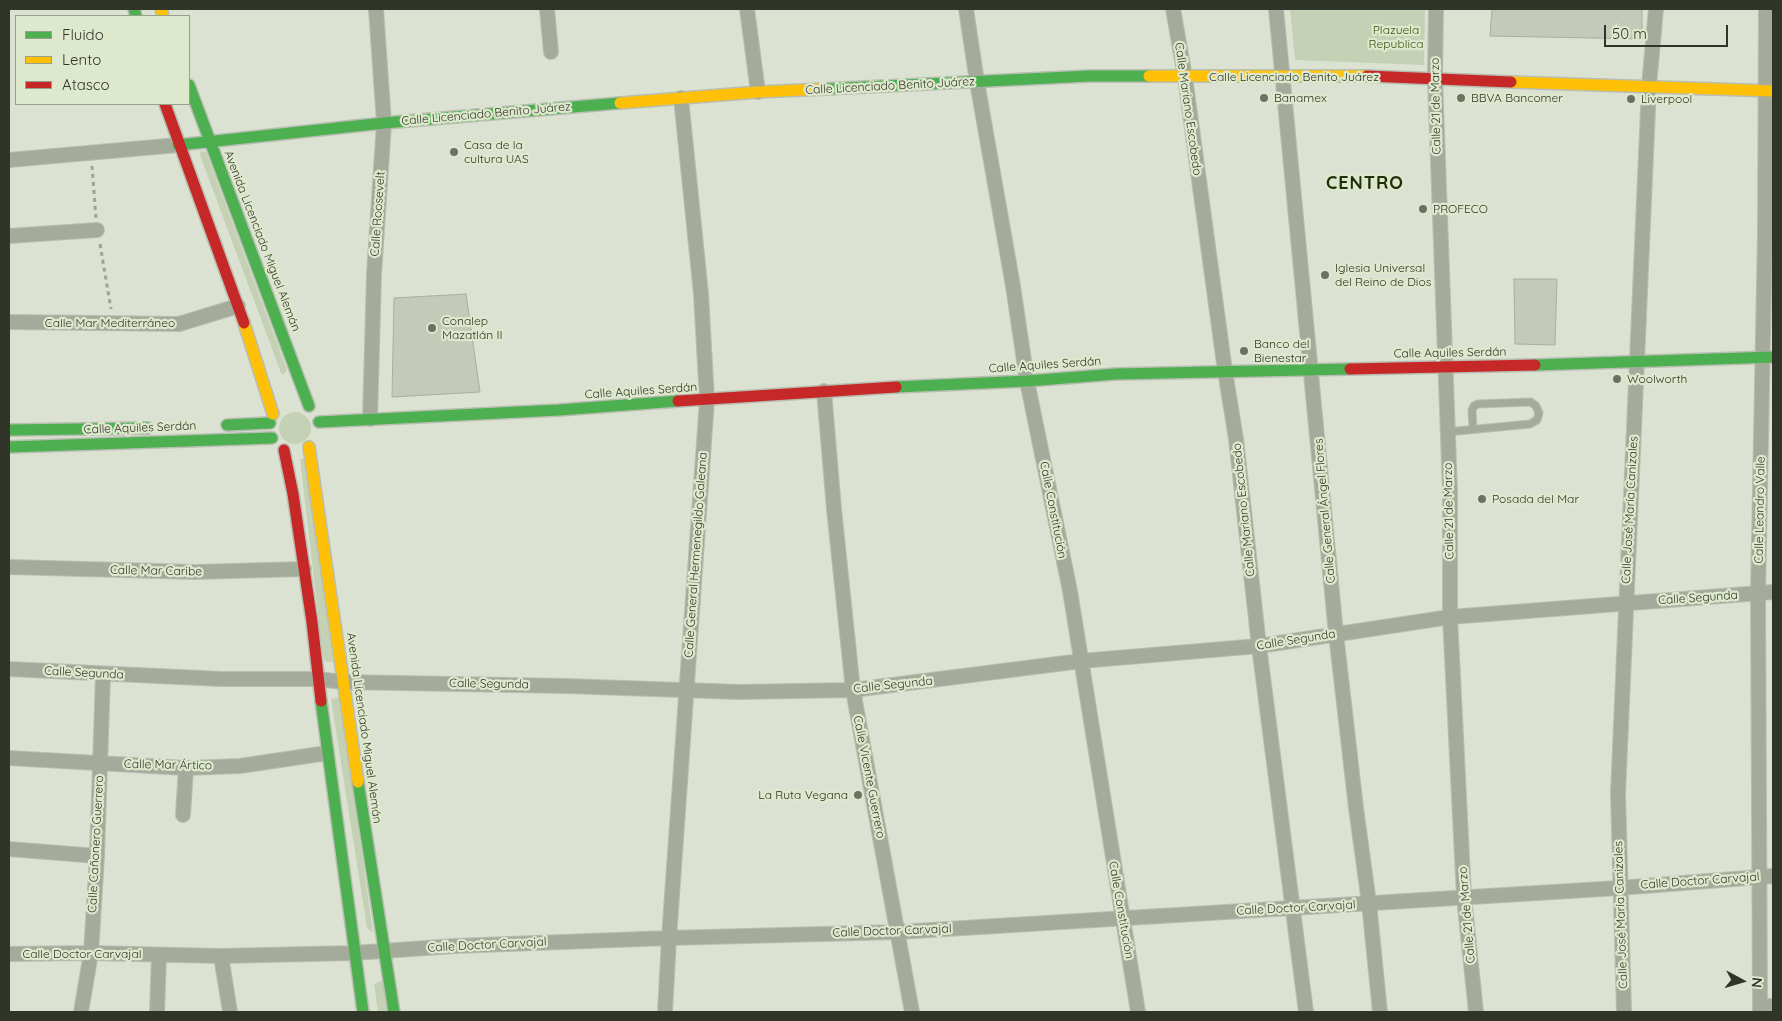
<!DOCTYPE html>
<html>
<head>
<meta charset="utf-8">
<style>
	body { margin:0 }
	#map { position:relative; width:1782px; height:1021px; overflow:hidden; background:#dce2d2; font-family:Quicksand,sans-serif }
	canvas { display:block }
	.frame { position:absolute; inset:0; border:10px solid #303429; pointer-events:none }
	.legend { position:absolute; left:15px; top:15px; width:175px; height:90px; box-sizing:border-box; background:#dde8cc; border:1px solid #98a08b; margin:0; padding:6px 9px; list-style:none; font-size:15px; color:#303429 }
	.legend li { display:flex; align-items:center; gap:10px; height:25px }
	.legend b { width:25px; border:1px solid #98a08b }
	.north { position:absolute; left:1717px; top:956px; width:50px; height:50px; -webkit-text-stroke:4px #dde8cc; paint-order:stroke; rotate:96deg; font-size:14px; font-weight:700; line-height:20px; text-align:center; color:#303429 }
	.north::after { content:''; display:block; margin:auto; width:18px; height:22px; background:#303429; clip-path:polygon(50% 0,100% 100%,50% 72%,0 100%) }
	.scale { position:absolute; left:1604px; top:25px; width:124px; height:22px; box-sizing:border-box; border:2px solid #303429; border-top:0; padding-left:6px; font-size:15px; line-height:18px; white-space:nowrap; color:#303429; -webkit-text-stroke:4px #dde8cc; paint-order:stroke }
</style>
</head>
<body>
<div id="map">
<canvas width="1782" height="1021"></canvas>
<div class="frame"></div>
<ul class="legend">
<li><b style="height:6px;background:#4caf50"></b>Fluido</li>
<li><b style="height:6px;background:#ffc107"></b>Lento</li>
<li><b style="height:6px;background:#c62828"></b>Atasco</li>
</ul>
<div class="north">N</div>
<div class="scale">50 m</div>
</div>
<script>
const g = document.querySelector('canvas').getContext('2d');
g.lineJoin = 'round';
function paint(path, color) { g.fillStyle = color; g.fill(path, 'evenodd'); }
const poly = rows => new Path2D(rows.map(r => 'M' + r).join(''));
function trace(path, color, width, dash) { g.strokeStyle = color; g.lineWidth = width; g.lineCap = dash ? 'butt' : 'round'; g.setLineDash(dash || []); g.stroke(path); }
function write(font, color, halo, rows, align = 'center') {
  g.font = font + ' Quicksand,sans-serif'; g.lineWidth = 4.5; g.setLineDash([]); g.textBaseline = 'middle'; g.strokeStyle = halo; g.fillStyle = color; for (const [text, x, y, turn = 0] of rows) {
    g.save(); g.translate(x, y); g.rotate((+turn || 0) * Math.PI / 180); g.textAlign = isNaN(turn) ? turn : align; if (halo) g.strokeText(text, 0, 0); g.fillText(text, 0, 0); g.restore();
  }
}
paint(poly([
	[1290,9,1425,9,1424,65,1295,60],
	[201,151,206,152,287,370,283,375,281,373,200,155],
	'279 428a16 16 0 1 1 32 0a16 16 0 1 1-32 0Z',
	[300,459,307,459,333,662,326,662,323,657],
	[340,697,373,933,367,928,331,699],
	[384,980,389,1012,378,1012,374,984]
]), '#c5d1b4');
const building = poly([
	[1492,9,1642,9,1642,39,1490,36,1492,9],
	[1514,279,1557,279,1555,345,1515,344,1514,279],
	[466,294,480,392,392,397,394,298,466,294]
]);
paint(building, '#c3cab7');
trace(building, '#a9aea1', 1);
const lane = poly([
	[1447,432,1530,424,1537,420,1539,413,1536,406,1531,402,1478,404,1474,406,1472,410,1473,428]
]);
const street = poly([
	[547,9,551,52],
	[747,9,758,92],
	[966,9,977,82,1013,286,1027,381,1070,591,1138,1012],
	[1173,9,1185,77,1225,371,1236,439,1259,646,1306,1012],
	[1276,9,1336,634,1356,808,1369,903,1380,1012],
	[1436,9,1435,78,1450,492,1450,617,1464,897,1476,1012],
	[9,160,178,145],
	[9,236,97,230],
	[9,322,179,324,238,306],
	[824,391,834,509,853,690,912,1012],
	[370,419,374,274,384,123,376,9],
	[9,567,195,572,304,569],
	[9,669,222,679,318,679,343,682,566,686,739,692,853,690,1081,661,1259,646,1450,617,1773,592],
	[9,758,186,768,240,766,327,753],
	[183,815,186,768],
	[9,849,97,856],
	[9,954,91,953,221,956,354,953,455,946,669,938,898,932,1619,888,1773,876],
	[221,956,230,1012],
	[1760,1006,1773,1006],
	[81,1012,91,953,97,856,103,675],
	[157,1012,159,955],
	[665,1012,669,938,707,400,701,294,681,98],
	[1624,1012,1618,793,1649,86,1656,9],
	[1760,1012,1758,593,1765,232,1766,9]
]);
const fast = poly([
	[134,9,136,16],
	[189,85,309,406],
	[825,89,1089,76,1149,76],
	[178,145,384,123,620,103],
	[1535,365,1773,357],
	[896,387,1027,381,1116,374,1350,369],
	[319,422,559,410,678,401],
	[227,425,270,423],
	[9,430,148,428],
	[9,447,272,438],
	[321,701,363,1012],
	[358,782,394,1012]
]);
const slow = poly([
	[161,9,163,16],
	[1149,76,1367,76],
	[1511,82,1773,91],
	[620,103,758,92,825,89],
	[244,323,273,414],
	[309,447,358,782]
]);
const jam = poly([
	[1367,76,1511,82],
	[165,104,244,323],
	[1350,369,1535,365],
	[678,401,896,387],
	[284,450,293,494,312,622,321,701]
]);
trace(lane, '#b9beb2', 9);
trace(street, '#b9beb2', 16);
trace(fast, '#b9beb2', 14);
trace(slow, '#b9beb2', 14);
trace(jam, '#b9beb2', 14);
trace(poly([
	[92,166,96,218],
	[100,244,111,309]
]), '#9da296', 3, [4, 4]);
trace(lane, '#a4ab9b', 7);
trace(street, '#a4ab9b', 14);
trace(fast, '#4caf50', 11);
trace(slow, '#ffc107', 11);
trace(jam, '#c62828', 11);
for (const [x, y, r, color] of [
	[1264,98,5,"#6c7164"],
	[1461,98,5,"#6c7164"],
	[1631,99,5,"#6c7164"],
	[454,152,5,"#6c7164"],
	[1423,209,5,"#6c7164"],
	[1325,275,5,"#6c7164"],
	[432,328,5,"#6c7164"],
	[1244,351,5,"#6c7164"],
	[1617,379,5,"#6c7164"],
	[1482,499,5,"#6c7164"],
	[858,795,5,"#6c7164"]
]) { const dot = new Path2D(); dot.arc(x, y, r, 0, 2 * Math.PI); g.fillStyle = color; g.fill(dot); trace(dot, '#dde8cc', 2); }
write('12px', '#3e5210', '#dde8cc', [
	["Plazuela",1396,30],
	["Republica",1396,44]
]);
write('12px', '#303429', '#dde8cc', [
	["Calle Licenciado Benito Juárez",1294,77],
	["Calle Licenciado Benito Juárez",890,86,-3],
	["Calle 21 de Marzo",1436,106,-91],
	["Calle Mariano Escobedo",1188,109,82],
	["Calle Licenciado Benito Juárez",486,114,-5],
	["Calle Roosevelt",378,214,-86],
	["Avenida Licenciado Miguel Alemán",262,241,69],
	["Calle Mar Mediterráneo",110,323],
	["Calle Aquiles Serdán",1450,353,-1],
	["Calle Aquiles Serdán",1045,365,-4],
	["Calle Aquiles Serdán",641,391,-4],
	["Calle Aquiles Serdán",140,428,-2],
	["Calle Constitución",1053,510,79],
	["Calle Mariano Escobedo",1244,510,-96],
	["Calle José María Canizales",1630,510,-87],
	["Calle Leandro Valle",1760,510,-89],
	["Calle General Ángel Flores",1325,511,-95],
	["Calle 21 de Marzo",1449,511,-91],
	["Calle General Hermenegildo Galeana",696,555,-86],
	["Calle Mar Caribe",156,571,1],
	["Calle Segunda",1698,598,-4],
	["Calle Segunda",1296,640,-9],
	["Calle Segunda",84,673,3],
	["Calle Segunda",489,684,1],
	["Calle Segunda",893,685,-6],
	["Avenida Licenciado Miguel Alemán",364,728,82],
	["Calle Mar Ártico",168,765,1],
	["Calle Vicente Guerrero",869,777,79],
	["Calle Cañonero Guerrero",96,844,-87],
	["Calle Doctor Carvajal",1700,881,-4],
	["Calle Doctor Carvajal",1296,908,-3],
	["Calle Constitución",1121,910,80],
	["Calle 21 de Marzo",1467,915,-95],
	["Calle José María Canizales",1621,915,-92],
	["Calle Doctor Carvajal",892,931,-2],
	["Calle Doctor Carvajal",487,945,-3],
	["Calle Doctor Carvajal",82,954]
]);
write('12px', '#303429', '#dde8cc', [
	["Banamex",1274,98],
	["BBVA Bancomer",1471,98],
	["Liverpool",1641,99],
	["Casa de la",464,145],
	["cultura UAS",464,159],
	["PROFECO",1433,209],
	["Iglesia Universal",1335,268],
	["del Reino de Dios",1335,282],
	["Conalep",442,321],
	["Mazatlán II",442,335],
	["Banco del",1254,344],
	["Bienestar",1254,358],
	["Woolworth",1627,379],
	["Posada del Mar",1492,499],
	["La Ruta Vegana",848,795,"right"]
], 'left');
g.letterSpacing = '1px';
write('bold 18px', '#222e08', '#dde8cc', [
	["CENTRO",1365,184]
]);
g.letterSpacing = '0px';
</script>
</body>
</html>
